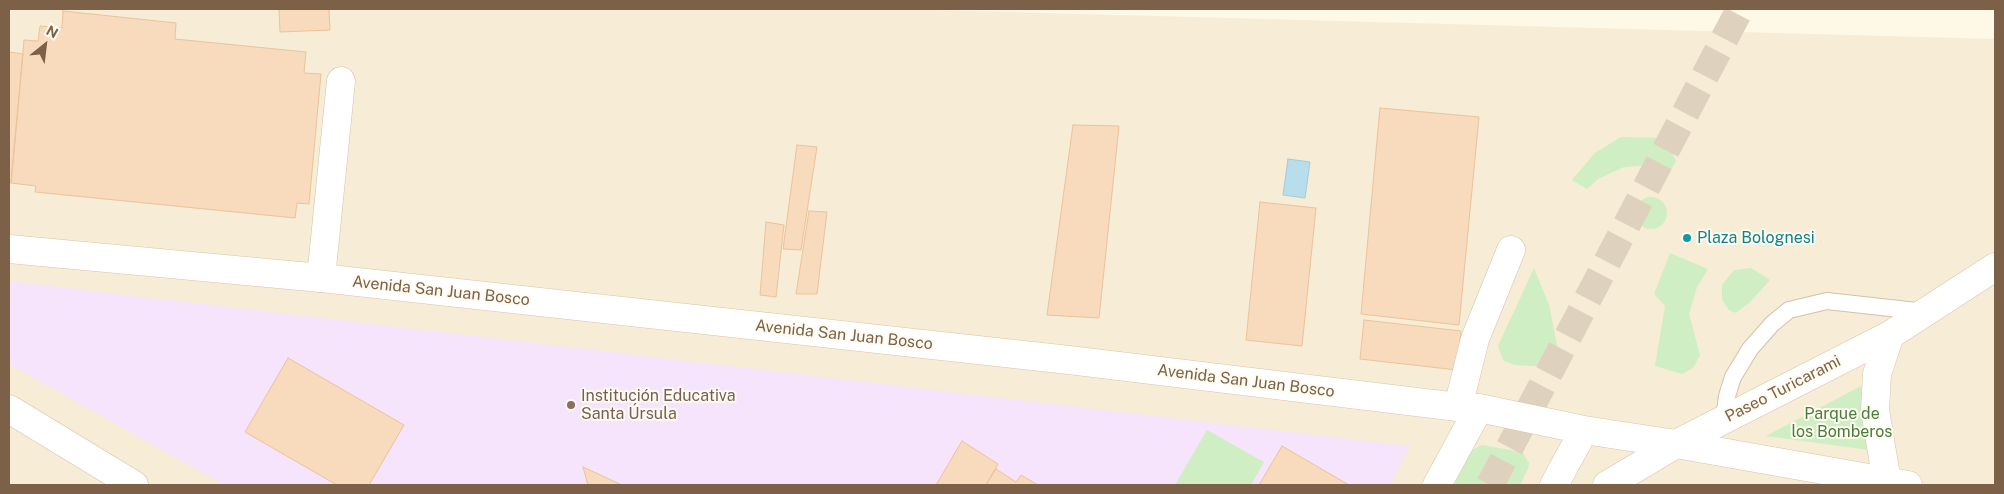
<!DOCTYPE html>
<html>
<head>
<meta charset="utf-8">
<style>
	body { margin:0 }
	#map { position:relative; width:2004px; height:494px; overflow:hidden; background:#fef8e7; font-family:"Public Sans",sans-serif }
	canvas { display:block }
	.frame { position:absolute; inset:0; border:10px solid #7c6148; pointer-events:none }
	.north { position:absolute; left:20px; top:20px; width:50px; height:50px; -webkit-text-stroke:4px #fffbf0; paint-order:stroke; rotate:29deg; font-size:14px; font-weight:700; line-height:20px; text-align:center; color:#7c6148 }
	.north::after { content:''; display:block; margin:auto; width:18px; height:22px; background:#7c6148; clip-path:polygon(50% 0,100% 100%,50% 72%,0 100%) }
</style>
</head>
<body>
<div id="map">
<canvas width="2004" height="494"></canvas>
<div class="frame"></div>
<div class="north">N</div>
</div>
<script>
const g = document.querySelector('canvas').getContext('2d');
g.lineJoin = 'round';
function paint(path, color) { g.fillStyle = color; g.fill(path, 'evenodd'); }
const poly = rows => new Path2D(rows.map(r => 'M' + r).join(''));
function trace(path, color, width, dash) { g.strokeStyle = color; g.lineWidth = width; g.lineCap = dash ? 'butt' : 'round'; g.setLineDash(dash || []); g.stroke(path); }
function write(font, color, halo, rows, align = 'center') {
  g.font = font + ' "Public Sans",sans-serif'; g.lineWidth = 4; g.setLineDash([]); g.textBaseline = 'middle'; g.strokeStyle = halo; g.fillStyle = color; for (const [text, x, y, turn = 0] of rows) {
    g.save(); g.translate(x, y); g.rotate((+turn || 0) * Math.PI / 180); g.textAlign = isNaN(turn) ? turn : align; if (halo) g.strokeText(text, 0, 0); g.fillText(text, 0, 0); g.restore();
  }
}
paint(poly([
	[9,9,898,9,1995,39,1995,485,9,485]
]), '#f7ecd5');
paint(poly([
	[9,281,1410,446,1390,485,224,485,9,364]
]), '#f5e4fb');
paint(poly([
	[1621,137,1669,138,1671,150,1676,161,1670,172,1653,165,1624,167,1598,179,1587,189,1572,180,1595,153],
	'1635 213a16 16 0 1 1 32 0a16 16 0 1 1-32 0Z',
	[1670,253,1708,269,1697,287,1689,314,1700,355,1693,368,1682,374,1655,366,1665,306,1654,294],
	[1534,268,1549,305,1559,355,1551,367,1514,365,1503,360,1498,346],
	[1751,268,1770,280,1750,302,1736,313,1729,310,1722,300,1722,285,1734,270],
	[1861,386,1869,450,1766,436],
	[1207,430,1264,462,1251,485,1175,485],
	[1482,445,1522,452,1529,463,1528,469,1520,485,1454,485,1472,450]
]), '#d0eec3');
const water = poly([
	[1288,159,1310,162,1305,198,1283,195,1288,159]
]);
paint(water, '#b9deeb');
trace(water, '#9eccde', 1);
const building = poly([
	[279,9,329,9,330,30,280,32,279,9],
	[63,11,176,23,175,39,306,52,304,73,321,74,309,204,297,203,295,218,35,192,36,186,11,183,24,40,38,41,40,26,62,28,63,11],
	[9,52,23,54,11,183,9,183,9,52],
	[1380,108,1479,117,1459,325,1361,314,1380,108],
	[1073,125,1119,126,1099,318,1047,315,1073,125],
	[797,145,817,147,801,250,783,249,797,145],
	[1260,202,1316,208,1302,346,1246,340,1260,202],
	[809,211,827,212,817,294,796,294,809,211],
	[766,222,784,225,776,297,760,295,766,222],
	[1364,320,1461,331,1457,370,1360,359,1364,320],
	[288,358,404,425,369,485,337,485,245,432,288,358],
	[962,441,998,464,986,485,936,485,962,441],
	[1282,446,1349,485,1259,485,1282,446],
	[583,467,622,485,588,485,583,467],
	[996,469,1016,482,1021,475,1038,485,986,485,996,469]
]);
paint(building, '#f7dbbc');
trace(building, '#ecc39a', 1);
trace(poly([
	[1490,485,1740,9]
]), '#ded2bf', 28, [28, 14]);
const lane = poly([
	[1724,419,1727,396,1733,377,1750,349,1772,324,1789,310,1827,301,1926,312]
]);
const street = poly([
	[321,278,341,81],
	[1458,407,1475,339,1511,250],
	[9,409,134,485]
]);
const secondary = poly([
	[9,249,321,278,1069,360,1458,407,1479,408,1584,430,1676,444,1908,485],
	[1887,482,1875,410,1877,374,1890,335],
	[1437,485,1479,408],
	[1554,485,1584,430],
	[1607,485,1676,444,1890,335,1995,267]
]);
trace(lane, '#d3c1ab', 18);
trace(street, '#d3c1ab', 29);
trace(secondary, '#d9c4aa', 29);
trace(lane, '#fff', 16);
trace(street, '#fff', 28);
trace(secondary, '#fff', 28);
for (const [x, y, r, color] of [
	[1687,238,5,"#0f9aa8"],
	[571,405,5,"#8d6e63"]
]) { const dot = new Path2D(); dot.arc(x, y, r, 0, 2 * Math.PI); g.fillStyle = color; g.fill(dot); trace(dot, '#fffbf0', 2); }
write('16px', '#0d838f', '#fffbf0', [
	["Plaza Bolognesi",1697,238]
], 'left');
write('16px', '#7c6148', '#fffbf0', [
	["Avenida San Juan Bosco",441,291,6],
	["Avenida San Juan Bosco",844,335,6],
	["Avenida San Juan Bosco",1246,381,7],
	["Paseo Turicarami",1783,389,-27]
]);
write('16px', '#785e54', '#fffbf0', [
	["Institución Educativa",581,396],
	["Santa Úrsula",581,414]
], 'left');
write('16px', '#477d3c', '#fffbf0', [
	["Parque de",1842,414],
	["los Bomberos",1842,432]
]);
</script>
</body>
</html>
